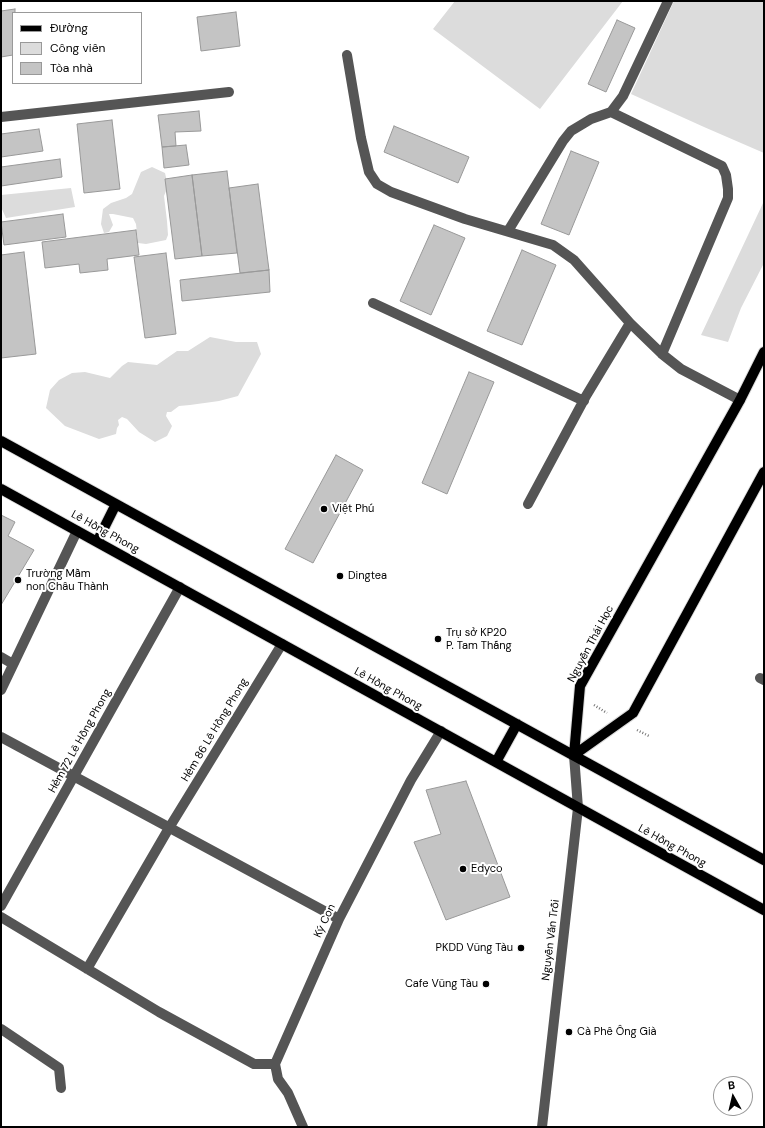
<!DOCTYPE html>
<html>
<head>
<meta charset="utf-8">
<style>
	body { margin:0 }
	#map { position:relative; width:765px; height:1128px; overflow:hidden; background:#fff; font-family:"DM Sans",sans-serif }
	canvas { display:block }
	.frame { position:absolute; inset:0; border:2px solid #000; pointer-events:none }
	.legend { position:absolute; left:12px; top:12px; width:130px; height:72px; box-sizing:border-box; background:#fff; border:1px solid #999; margin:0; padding:5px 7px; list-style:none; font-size:12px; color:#000 }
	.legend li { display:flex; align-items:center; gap:8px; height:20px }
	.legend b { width:20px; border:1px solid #999 }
	.north { position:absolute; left:713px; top:1076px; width:40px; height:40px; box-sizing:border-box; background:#fff; border:1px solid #999; border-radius:50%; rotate:352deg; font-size:11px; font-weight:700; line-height:16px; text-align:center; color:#000 }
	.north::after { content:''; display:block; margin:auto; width:14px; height:18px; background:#000; clip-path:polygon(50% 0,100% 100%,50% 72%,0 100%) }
</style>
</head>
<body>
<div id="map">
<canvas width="765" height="1128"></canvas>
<div class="frame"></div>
<ul class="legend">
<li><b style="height:5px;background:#000"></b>Đường</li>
<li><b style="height:11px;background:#dcdcdc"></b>Công viên</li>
<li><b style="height:11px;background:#c4c4c4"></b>Tòa nhà</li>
</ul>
<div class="north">B</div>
</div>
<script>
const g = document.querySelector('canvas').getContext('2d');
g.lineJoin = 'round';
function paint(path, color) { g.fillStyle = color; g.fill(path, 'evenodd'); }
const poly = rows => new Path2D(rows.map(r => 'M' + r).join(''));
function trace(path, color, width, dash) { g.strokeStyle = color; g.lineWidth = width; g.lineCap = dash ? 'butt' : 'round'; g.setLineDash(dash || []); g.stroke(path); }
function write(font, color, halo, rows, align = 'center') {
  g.font = font + ' "DM Sans",sans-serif'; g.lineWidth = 4; g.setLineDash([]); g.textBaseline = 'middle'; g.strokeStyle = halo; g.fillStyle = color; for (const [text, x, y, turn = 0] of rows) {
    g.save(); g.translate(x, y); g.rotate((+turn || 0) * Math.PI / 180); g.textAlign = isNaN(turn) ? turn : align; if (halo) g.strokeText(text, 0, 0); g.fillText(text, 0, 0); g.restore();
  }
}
paint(poly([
	[455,1,623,1,540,109,433,29],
	[674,1,764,1,764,153,704,127,631,94],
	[152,167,165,173,168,186,164,196,167,221,168,235,166,240,146,244,138,243,136,224,133,218,113,214,109,214,113,225,109,232,104,233,101,224,103,209,111,203,126,198,132,194,141,172],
	[71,188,75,207,6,218,1,207,1,195],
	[764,201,764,263,741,308,728,342,701,335],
	[210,337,236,342,257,342,261,354,238,396,219,401,190,405,179,406,171,412,167,412,166,416,172,426,167,436,155,442,139,432,127,419,122,417,118,420,119,425,117,428,116,434,99,439,65,426,46,408,50,390,59,380,72,373,85,372,110,378,122,366,128,362,157,365,177,351,188,351]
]), '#dcdcdc');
const building = poly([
	[15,9,15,13,13,13,13,55,1,57,1,11,15,9],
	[236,12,240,46,201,51,197,17,236,12],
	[617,20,635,28,606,92,588,84,617,20],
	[199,111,201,131,175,132,176,146,162,147,158,115,199,111],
	[112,120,120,189,84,193,77,124,112,120],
	[394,126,469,157,458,183,384,152,394,126],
	[39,129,43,151,1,157,1,134,39,129],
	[186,145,189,165,164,168,162,147,186,145],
	[571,151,599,162,569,235,541,224,571,151],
	[60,159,62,177,1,186,1,167,60,159],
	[227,171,237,253,202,256,192,175,227,171],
	[192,175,202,256,175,259,165,179,192,175],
	[258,184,269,270,240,273,229,188,258,184],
	[63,214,66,237,4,245,1,222,63,214],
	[434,225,465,238,431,315,400,301,434,225],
	[136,230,139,255,107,259,108,270,80,273,79,264,45,268,42,242,136,230],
	[522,250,556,265,522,345,487,331,522,250],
	[24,252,36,354,1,358,1,255,24,252],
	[166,253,176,334,145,338,134,257,166,253],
	[269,270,270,292,182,301,180,280,269,270],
	[469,372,494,382,447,494,422,483,469,372],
	[336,455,363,470,313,563,285,549,336,455],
	[1,515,15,522,8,536,34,550,1,605,1,515],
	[466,781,510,897,446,920,414,842,441,834,426,790,466,781]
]);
paint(building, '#c4c4c4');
trace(building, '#999', 1);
const major = poly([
	[1,441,764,860],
	[1,489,764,910],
	[97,542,116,504],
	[574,755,580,686,740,400,764,352],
	[574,755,633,713,764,472],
	[496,762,517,724]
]);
trace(major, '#dbdbdb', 12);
trace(poly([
	[594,705,607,713],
	[637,730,649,736]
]), '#777', 2.5, [1, 2]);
trace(poly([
	[347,55,361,138,369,172,377,184,391,192,465,219,553,245,574,260,630,323,662,354,681,369,740,400],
	[611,112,722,166,726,175,728,189,728,198,662,354],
	[1,117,229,92],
	[508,231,563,141,571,131,591,119,611,112,623,96,668,1],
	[373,303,584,401],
	[528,504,586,396,630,323],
	[1,657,13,664],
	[760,678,764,680],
	[1,690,77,531],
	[1,737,339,919],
	[1,906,180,587],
	[1,917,159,1012,254,1064,275,1064],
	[87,969,169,828,282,644],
	[1,1029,59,1068,61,1088],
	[303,1127,288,1093,278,1079,275,1064,339,919,411,780,441,731],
	[542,1127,578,808,574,755]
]), '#555', 10);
trace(major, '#000', 10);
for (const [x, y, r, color] of [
	[324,509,4,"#000"],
	[340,576,4,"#000"],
	[18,580,4,"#000"],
	[438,639,4,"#000"],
	[463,869,4,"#000"],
	[521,948,4,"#000"],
	[486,984,4,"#000"],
	[569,1032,4,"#000"]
]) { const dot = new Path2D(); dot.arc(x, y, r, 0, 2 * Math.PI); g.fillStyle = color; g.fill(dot); trace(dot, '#fff', 1.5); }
write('11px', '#000', '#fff', [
	["Việt Phú",332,509],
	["Trường Mầm",26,574],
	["non Châu Thành",26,587],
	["Dingtea",348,576],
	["Trụ sở KP20",446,633],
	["P. Tam Thắng",446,646],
	["Edyco",471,869],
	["PKDD Vũng Tàu",513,948,"right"],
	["Cafe Vũng Tàu",478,984,"right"],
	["Cà Phê Ông Già",577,1032]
], 'left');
write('11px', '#000', '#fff', [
	["Lê Hồng Phong",105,532,29],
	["Nguyễn Thái Học",591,644,-62],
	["Lê Hồng Phong",388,689,29],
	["Hẻm 86 Lê Hồng Phong",215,730,-59],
	["Hẻm 72 Lê Hồng Phong",80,741,-61],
	["Lê Hồng Phong",672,846,29],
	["Ký Con",325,921,-65],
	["Nguyễn Văn Trỗi",551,940,-83]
]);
</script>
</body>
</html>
